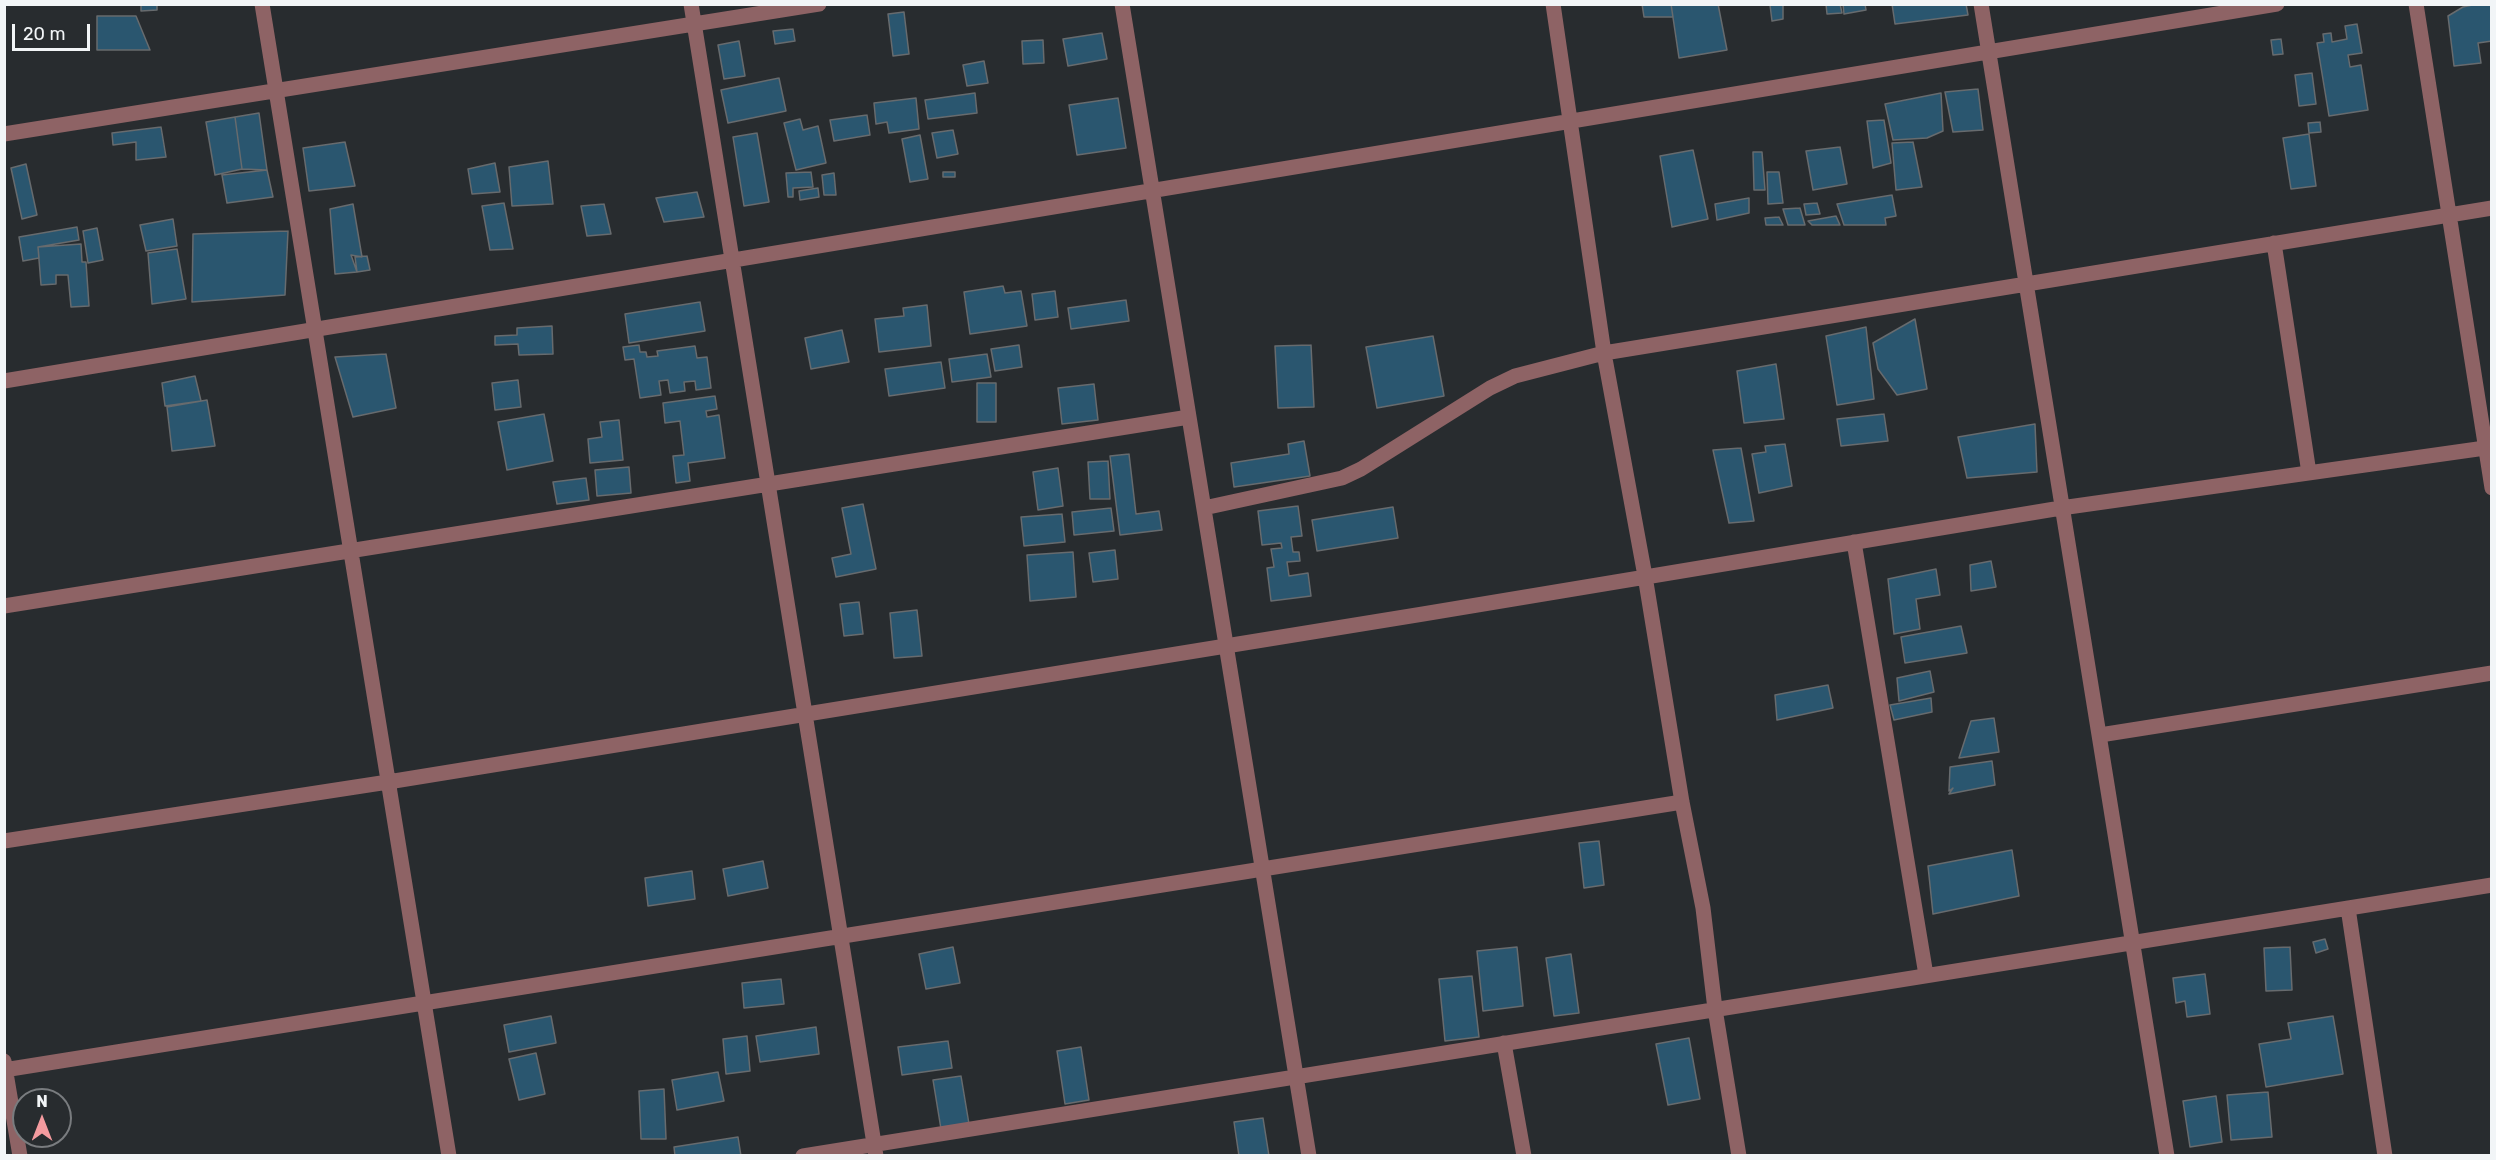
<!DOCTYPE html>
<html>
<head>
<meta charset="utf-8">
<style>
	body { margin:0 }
	#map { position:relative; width:2496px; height:1160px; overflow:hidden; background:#282c2f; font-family:Rubik,sans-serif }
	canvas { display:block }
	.frame { position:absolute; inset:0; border:6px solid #f2f5f7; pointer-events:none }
	.north { position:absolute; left:12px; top:1088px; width:60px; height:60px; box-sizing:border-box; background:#282c2f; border:2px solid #797c7f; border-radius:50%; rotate:0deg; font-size:16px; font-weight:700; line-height:24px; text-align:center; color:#f2f5f7 }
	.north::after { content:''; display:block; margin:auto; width:21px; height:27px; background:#f49b9f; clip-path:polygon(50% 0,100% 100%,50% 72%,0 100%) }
	.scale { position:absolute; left:12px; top:24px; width:78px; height:27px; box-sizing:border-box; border:3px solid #f2f5f7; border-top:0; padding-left:8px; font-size:18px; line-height:21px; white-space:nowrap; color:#f2f5f7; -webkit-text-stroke:4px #282c2f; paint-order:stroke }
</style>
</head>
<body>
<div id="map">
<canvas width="2496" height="1160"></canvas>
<div class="frame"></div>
<div class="north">N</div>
<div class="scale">20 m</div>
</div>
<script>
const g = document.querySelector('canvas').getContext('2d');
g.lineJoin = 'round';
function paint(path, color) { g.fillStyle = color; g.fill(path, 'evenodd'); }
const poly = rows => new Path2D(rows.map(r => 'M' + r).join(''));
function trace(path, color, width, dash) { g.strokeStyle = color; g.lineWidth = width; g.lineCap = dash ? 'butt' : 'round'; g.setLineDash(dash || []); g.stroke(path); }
const building = poly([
	[141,4,157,4,157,10,141,11,141,4],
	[1642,4,1671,4,1673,17,1644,17,1642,4],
	[1671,4,1718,4,1727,50,1679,58,1671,4],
	[1783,4,1783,19,1772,21,1770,5,1783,4],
	[1826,4,1840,4,1842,13,1827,14,1826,4],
	[1843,4,1865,4,1866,10,1844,14,1843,4],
	[1892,4,1966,4,1968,15,1895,24,1892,4],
	[2477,4,2492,4,2492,41,2478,43,2481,63,2454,66,2448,16,2463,7,2477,4],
	[904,12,909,54,893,56,888,14,904,12],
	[97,16,136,16,150,50,97,50,97,16],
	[2357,24,2362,53,2348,55,2350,67,2361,65,2368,110,2329,116,2317,43,2324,42,2323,34,2331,33,2332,42,2347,39,2345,26,2357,24],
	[793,29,795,41,775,44,773,31,793,29],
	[1102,33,1107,59,1068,66,1063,39,1102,33],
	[2281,39,2283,54,2273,55,2271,40,2281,39],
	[1043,40,1044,63,1023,64,1022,41,1043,40],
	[739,41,745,76,724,79,718,45,739,41],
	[984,61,988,83,967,86,963,65,984,61],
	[2312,73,2316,104,2299,106,2295,75,2312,73],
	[779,78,786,111,728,123,721,90,779,78],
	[1978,89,1983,130,1953,132,1945,92,1978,89],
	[975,93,977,113,928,119,925,100,975,93],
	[1941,93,1943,131,1927,138,1893,140,1885,104,1941,93],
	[916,98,919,129,889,133,887,122,876,124,874,103,916,98],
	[1118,98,1126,148,1077,155,1069,105,1118,98],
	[259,113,267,170,242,169,235,117,259,113],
	[867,115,870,135,834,141,830,120,867,115],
	[235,117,242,169,215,175,206,122,235,117],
	[800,119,803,130,818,126,826,163,796,170,784,123,800,119],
	[1884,120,1891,163,1873,168,1867,121,1884,120],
	[2320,122,2321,132,2309,133,2308,123,2320,122],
	[161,127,166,157,136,160,136,142,113,145,112,133,161,127],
	[953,130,958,154,937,158,932,133,953,130],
	[757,133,769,202,744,206,733,137,757,133],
	[2309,134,2316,186,2291,189,2283,138,2309,134],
	[920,135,928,179,910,182,902,139,920,135],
	[345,142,355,186,309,191,303,148,345,142],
	[1913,142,1922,187,1896,190,1892,143,1913,142],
	[1840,147,1847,184,1813,190,1806,151,1840,147],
	[1693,150,1708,219,1672,227,1660,156,1693,150],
	[1753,152,1762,152,1765,190,1754,190,1753,152],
	[548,161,553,204,512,206,509,167,548,161],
	[495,163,500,192,472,194,468,169,495,163],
	[26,164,37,215,22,219,11,168,26,164],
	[267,170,273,197,227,203,222,175,267,170],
	[811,172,813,187,793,188,793,197,788,197,786,173,811,172],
	[943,172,955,172,955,177,943,177,943,172],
	[1767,172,1779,172,1783,203,1768,204,1767,172],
	[834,173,836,195,824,195,822,175,834,173],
	[818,188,819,197,800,200,799,191,818,188],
	[697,192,704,217,664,222,656,198,697,192],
	[1892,195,1896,216,1885,218,1886,225,1844,225,1837,204,1892,195],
	[1749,198,1749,213,1717,220,1715,204,1749,198],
	[504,203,513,249,490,250,482,206,504,203],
	[1817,203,1820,214,1806,215,1804,204,1817,203],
	[353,204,362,257,351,255,357,272,335,274,330,209,353,204],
	[604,204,611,234,587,236,581,206,604,204],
	[1800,208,1805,225,1788,225,1783,209,1800,208],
	[1836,216,1840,225,1812,225,1808,221,1836,216],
	[1779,217,1783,225,1766,225,1765,218,1779,217],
	[173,219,177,246,146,251,140,225,173,219],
	[77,227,79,240,38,247,39,258,23,261,19,237,77,227],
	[97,228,103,260,88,263,83,231,97,228],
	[288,231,285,295,192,302,193,234,288,231],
	[81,244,82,262,86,262,89,306,71,307,68,275,56,275,56,284,41,285,38,247,81,244],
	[177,249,186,299,152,304,148,253,177,249],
	[367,256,370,270,357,272,355,257,367,256],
	[1003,286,1005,293,1021,291,1027,326,970,334,964,292,1003,286],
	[1055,291,1058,317,1035,320,1032,294,1055,291],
	[1126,300,1129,321,1071,329,1068,308,1126,300],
	[700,302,705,331,629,343,625,314,700,302],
	[927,305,931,346,879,352,875,319,904,316,903,308,927,305],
	[1915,319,1927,389,1897,395,1878,369,1873,343,1915,319],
	[552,326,553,354,519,355,518,344,495,345,495,336,517,335,517,328,552,326],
	[1866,327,1874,399,1837,405,1826,336,1866,327],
	[842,330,849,362,811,369,805,338,842,330],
	[1433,336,1444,396,1377,408,1366,347,1433,336],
	[639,345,640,352,646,352,647,357,658,356,657,351,695,346,697,358,707,357,711,388,696,390,695,381,684,382,685,391,670,393,668,380,659,381,661,395,640,398,634,359,625,360,623,347,639,345],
	[1019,345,1022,367,995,371,991,349,1019,345],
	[1311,345,1314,407,1278,408,1275,346,1311,345],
	[386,354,396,408,353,417,335,357,386,354],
	[987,354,991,377,952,382,949,359,987,354],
	[941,362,945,388,889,396,885,369,941,362],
	[1776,364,1784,419,1744,423,1737,371,1776,364],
	[195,376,201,401,165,406,162,383,195,376],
	[518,380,521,407,495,410,492,383,518,380],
	[977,383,996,383,996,422,977,422,977,383],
	[1094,384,1098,420,1062,424,1058,388,1094,384],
	[715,396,717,409,706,411,707,417,719,415,725,458,688,463,690,481,676,483,673,456,684,455,680,421,665,423,663,403,715,396],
	[207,400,215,446,172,451,167,407,207,400],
	[544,414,553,461,507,470,498,422,544,414],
	[1884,414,1888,441,1841,446,1837,419,1884,414],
	[619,420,623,460,590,463,588,439,602,437,600,422,619,420],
	[2035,424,2037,472,1967,478,1958,437,2035,424],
	[1304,441,1310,476,1234,487,1231,463,1289,454,1288,444,1304,441],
	[1785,444,1792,486,1759,493,1752,454,1766,452,1765,446,1785,444],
	[1741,448,1754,521,1729,523,1713,450,1741,448],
	[1129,454,1136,514,1159,511,1162,530,1120,535,1110,456,1129,454],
	[1108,461,1110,499,1090,499,1088,462,1108,461],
	[629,467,631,493,597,496,595,470,629,467],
	[1058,468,1063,506,1038,510,1033,472,1058,468],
	[586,478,589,500,557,504,553,482,586,478],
	[863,504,876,569,836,577,832,558,851,554,842,508,863,504],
	[1298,506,1302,536,1291,537,1293,552,1299,552,1300,561,1287,562,1289,576,1308,573,1311,596,1271,601,1267,568,1274,567,1271,549,1282,548,1281,543,1262,545,1258,511,1298,506],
	[1393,507,1398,538,1317,551,1312,520,1393,507],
	[1111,508,1114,531,1074,535,1072,512,1111,508],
	[1062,514,1065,542,1024,546,1021,517,1062,514],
	[1115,550,1118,579,1093,582,1089,553,1115,550],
	[1073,552,1076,597,1030,601,1027,555,1073,552],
	[1991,561,1996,587,1971,591,1970,565,1991,561],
	[1936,569,1940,595,1916,599,1920,629,1894,634,1888,579,1936,569],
	[859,602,863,634,844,636,840,604,859,602],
	[917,610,922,656,894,658,890,613,917,610],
	[1961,626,1967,653,1905,663,1901,637,1961,626],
	[1930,671,1934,692,1899,701,1897,678,1930,671],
	[1828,685,1833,708,1777,720,1775,695,1828,685],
	[1931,698,1932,712,1894,720,1890,705,1931,698],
	[1994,718,1999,752,1959,758,1971,721,1994,718],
	[1992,761,1995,785,1949,794,1953,788,1949,791,1950,767,1992,761],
	[1599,841,1604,885,1584,888,1579,843,1599,841],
	[2012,850,2019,896,1933,914,1928,866,2012,850],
	[763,861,768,888,728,896,723,869,763,861],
	[692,871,695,899,648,906,645,878,692,871],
	[2325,939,2328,949,2316,953,2313,942,2325,939],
	[953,947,960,983,926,989,919,954,953,947],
	[1517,947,1523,1006,1483,1011,1477,951,1517,947],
	[2290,947,2292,990,2266,991,2264,948,2290,947],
	[1571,954,1579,1013,1554,1016,1546,958,1571,954],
	[2205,974,2210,1014,2187,1017,2185,1001,2176,1003,2173,978,2205,974],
	[1472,976,1479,1037,1445,1041,1439,979,1472,976],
	[781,979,784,1004,744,1008,742,983,781,979],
	[551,1016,556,1043,509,1052,504,1025,551,1016],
	[2333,1016,2343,1074,2266,1087,2259,1044,2291,1039,2288,1023,2333,1016],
	[816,1027,819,1054,760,1062,756,1036,816,1027],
	[747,1036,750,1071,726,1074,723,1039,747,1036],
	[1689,1038,1700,1099,1668,1105,1656,1044,1689,1038],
	[948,1041,952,1068,902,1075,898,1047,948,1041],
	[1081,1047,1089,1100,1065,1104,1057,1051,1081,1047],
	[536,1053,545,1094,519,1100,509,1059,536,1053],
	[718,1072,724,1101,677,1110,672,1080,718,1072],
	[961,1076,969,1124,941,1129,933,1080,961,1076],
	[664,1089,666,1139,641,1139,639,1091,664,1089],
	[2268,1092,2272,1137,2231,1140,2227,1095,2268,1092],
	[2216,1096,2222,1142,2190,1147,2183,1101,2216,1096],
	[1263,1118,1269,1156,1239,1156,1234,1122,1263,1118],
	[738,1137,741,1156,675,1156,674,1147,738,1137]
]);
paint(building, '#2a566f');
trace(building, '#676b6e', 1.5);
trace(poly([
	[262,4,449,1156],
	[691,4,876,1156],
	[1122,4,1309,1156],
	[1553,4,1604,353,1645,576,1682,802,1703,908,1715,1009,1739,1156],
	[1981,4,2167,1156],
	[2416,4,2492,488],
	[4,134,819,4],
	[2274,243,2309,473],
	[4,381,2277,4],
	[1204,508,1342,478,1361,469,1490,388,1515,376,1604,353,2492,208],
	[1854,542,1926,975],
	[4,606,1189,417],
	[2100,735,2492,673],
	[4,841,388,782,1423,614,2061,508,2492,447],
	[2348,908,2385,1156],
	[1504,1043,1524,1156],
	[4,1061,20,1156],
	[4,1070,1682,802],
	[803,1156,2492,885]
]), '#8e6365', 15);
</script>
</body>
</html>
